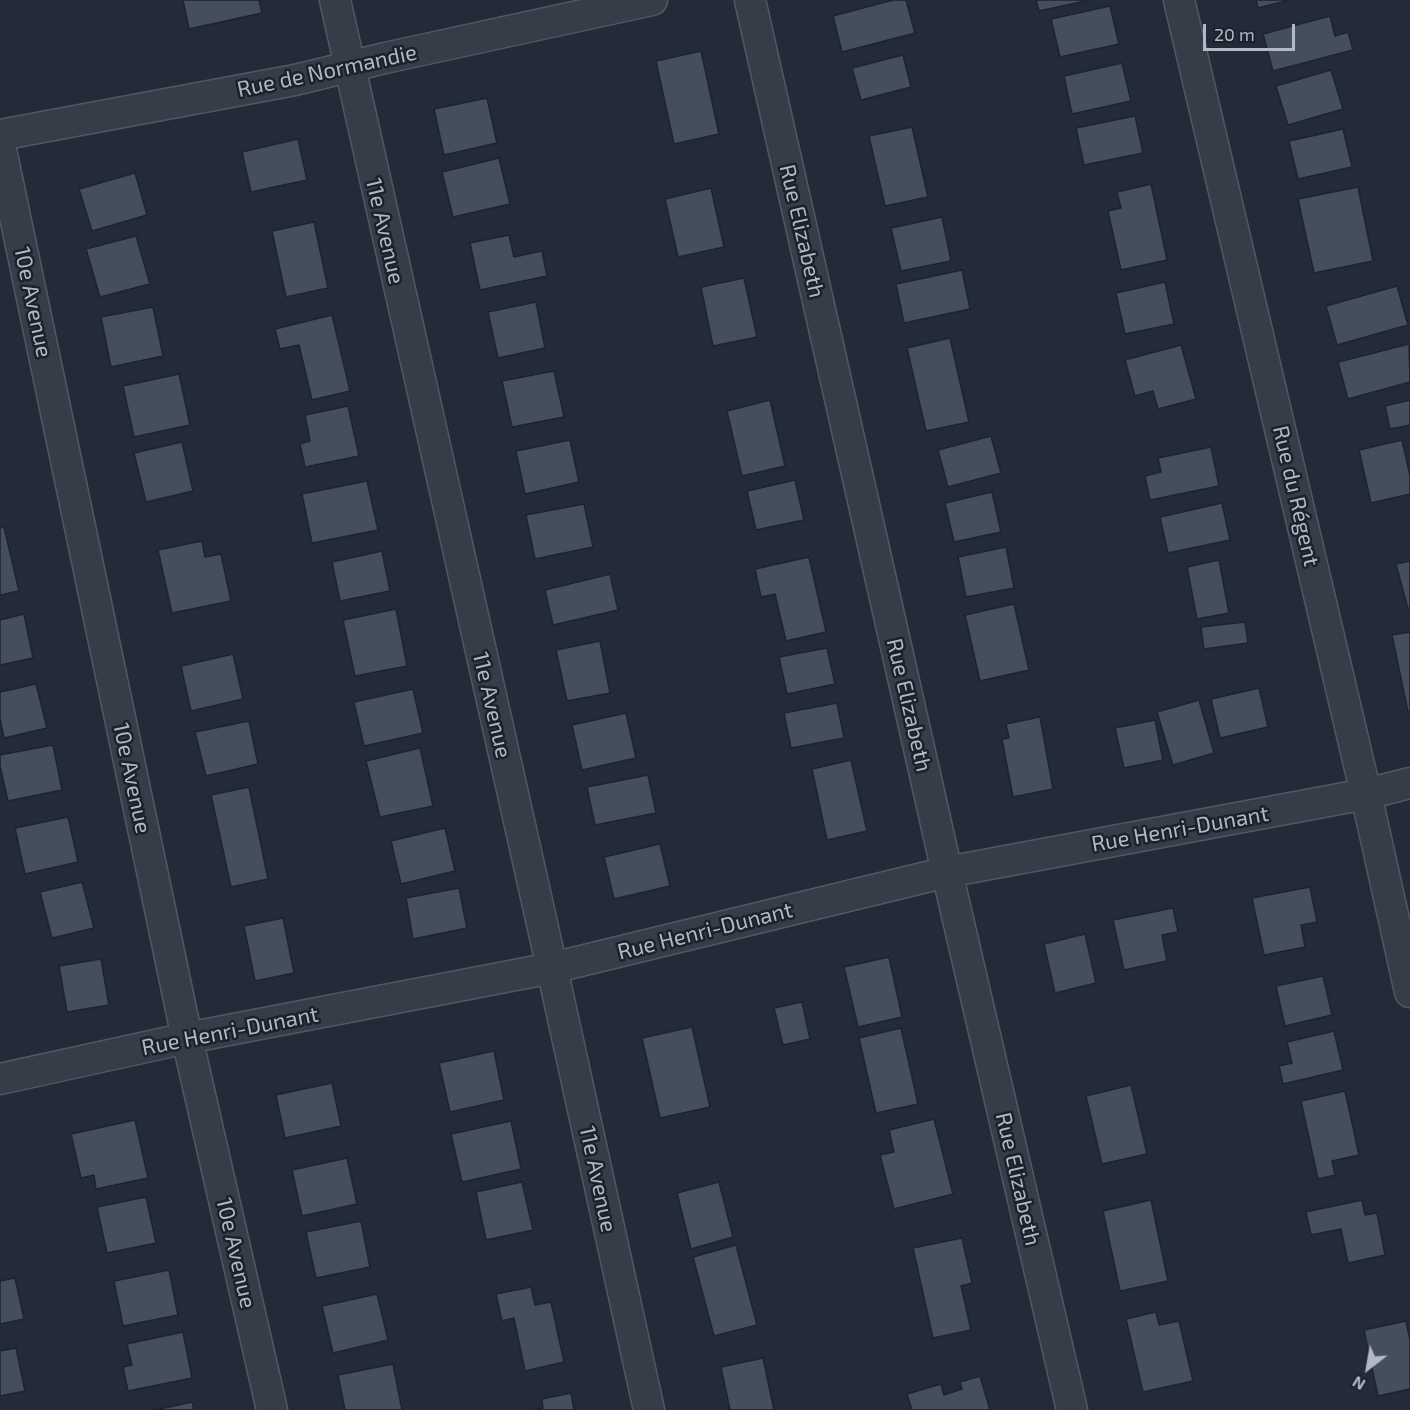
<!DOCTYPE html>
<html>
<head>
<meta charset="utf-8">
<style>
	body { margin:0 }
	#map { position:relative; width:1410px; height:1410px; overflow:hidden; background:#232b38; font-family:"Exo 2",sans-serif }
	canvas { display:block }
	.north { position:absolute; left:1338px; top:1338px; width:60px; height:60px; -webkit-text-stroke:4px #1c222d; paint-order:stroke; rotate:211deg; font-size:16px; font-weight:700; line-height:24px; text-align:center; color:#b2b8c4 }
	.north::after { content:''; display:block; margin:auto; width:21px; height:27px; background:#b2b8c4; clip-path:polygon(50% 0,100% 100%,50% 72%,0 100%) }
	.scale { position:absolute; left:1203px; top:24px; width:92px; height:27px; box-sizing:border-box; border:3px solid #b2b8c4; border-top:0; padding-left:8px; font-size:18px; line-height:21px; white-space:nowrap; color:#b2b8c4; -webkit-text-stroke:4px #1c222d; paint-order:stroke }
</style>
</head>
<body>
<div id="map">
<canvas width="1410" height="1410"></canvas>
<div class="north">N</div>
<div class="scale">20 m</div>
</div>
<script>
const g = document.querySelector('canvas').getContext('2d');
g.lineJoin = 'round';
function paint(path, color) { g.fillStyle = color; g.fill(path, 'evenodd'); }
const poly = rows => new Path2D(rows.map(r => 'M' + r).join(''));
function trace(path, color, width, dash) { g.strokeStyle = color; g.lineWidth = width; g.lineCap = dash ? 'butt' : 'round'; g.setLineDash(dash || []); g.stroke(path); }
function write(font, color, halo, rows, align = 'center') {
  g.font = font + ' "Exo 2",sans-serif'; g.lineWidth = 5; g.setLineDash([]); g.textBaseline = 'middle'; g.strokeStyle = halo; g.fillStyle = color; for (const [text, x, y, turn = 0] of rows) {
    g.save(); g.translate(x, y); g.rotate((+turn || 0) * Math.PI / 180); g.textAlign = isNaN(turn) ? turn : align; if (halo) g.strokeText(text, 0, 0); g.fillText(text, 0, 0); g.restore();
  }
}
const building = poly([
	[183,0,259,0,262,13,189,29,183,0],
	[893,0,906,0,915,33,842,52,833,16,893,0],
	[1036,0,1090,0,1039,11,1036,0],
	[1256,0,1290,0,1258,8,1256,0],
	[1110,6,1119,44,1060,57,1051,19,1110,6],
	[1330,16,1335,36,1348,32,1353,50,1273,71,1263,34,1330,16],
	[701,51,719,134,674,144,656,61,701,51],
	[903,55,911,87,861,100,852,68,903,55],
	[1122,63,1131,101,1072,114,1064,76,1122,63],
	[1331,70,1343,109,1288,125,1276,86,1331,70],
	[487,98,497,143,444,155,434,109,487,98],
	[1135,116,1143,153,1084,165,1076,128,1135,116],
	[912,127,928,197,885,206,869,136,912,127],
	[1343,129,1352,167,1298,179,1289,141,1343,129],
	[298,139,307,180,251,192,242,152,298,139],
	[499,158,510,204,453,217,442,172,499,158],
	[135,173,147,215,92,231,79,189,135,173],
	[1151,184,1167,260,1121,270,1108,211,1121,208,1117,192,1151,184],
	[1358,187,1373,261,1314,273,1298,199,1358,187],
	[711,188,724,247,678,257,665,199,711,188],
	[942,217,951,261,901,271,891,228,942,217],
	[314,222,328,288,286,297,272,231,314,222],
	[509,235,514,257,542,251,547,276,480,290,470,243,509,235],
	[136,236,150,284,100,297,86,249,136,236],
	[962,270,970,309,904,323,896,284,962,270],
	[744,278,757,337,713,346,701,287,744,278],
	[1165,282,1174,324,1125,334,1116,293,1165,282],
	[1397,286,1408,325,1337,345,1326,306,1397,286],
	[536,302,545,348,498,358,488,312,536,302],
	[153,307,163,356,111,367,101,317,153,307],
	[332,315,350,391,312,400,299,345,280,349,275,329,332,315],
	[950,338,969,422,926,431,907,348,950,338],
	[1409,344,1410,382,1348,399,1338,362,1409,344],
	[1181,345,1196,399,1158,409,1153,391,1135,396,1125,360,1181,345],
	[554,371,564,417,512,427,502,381,554,371],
	[179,374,190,425,134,437,123,386,179,374],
	[770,400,785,466,742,476,727,411,770,400],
	[1410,400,1410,425,1390,429,1385,406,1410,400],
	[348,406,359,456,305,467,300,444,310,441,305,415,348,406],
	[991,436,1001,473,948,487,938,450,991,436],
	[570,440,579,482,525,494,516,451,570,440],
	[1402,440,1410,476,1410,494,1371,503,1359,450,1402,440],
	[182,442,193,491,146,502,134,453,182,442],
	[1211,447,1219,486,1150,500,1145,476,1161,472,1158,458,1211,447],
	[795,480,804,520,756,530,747,491,795,480],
	[367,481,378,530,312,543,302,494,367,481],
	[992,492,1001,532,954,542,945,503,992,492],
	[1222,503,1230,540,1168,553,1160,517,1222,503],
	[584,504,593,547,535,559,526,515,584,504],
	[4,527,19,591,0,595,0,528,4,527],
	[202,541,205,557,221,554,231,601,172,613,158,550,202,541],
	[1006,547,1014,588,966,597,958,557,1006,547],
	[382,551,390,591,340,601,332,562,382,551],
	[809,557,826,632,786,641,775,594,761,597,755,569,809,557],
	[1219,560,1229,613,1197,619,1187,567,1219,560],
	[1410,561,1410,608,1408,609,1396,564,1410,561],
	[610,574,618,610,553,625,545,590,610,574],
	[1014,604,1029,670,980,681,965,615,1014,604],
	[396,609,407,666,355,676,343,620,396,609],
	[24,614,33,658,0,665,0,620,24,614],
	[1245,622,1248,643,1204,649,1201,627,1245,622],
	[1410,632,1410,712,1408,712,1392,635,1410,632],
	[600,641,610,693,567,701,556,650,600,641],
	[827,648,835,684,787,694,779,657,827,648],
	[233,654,243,699,191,711,181,666,233,654],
	[36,684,47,728,4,738,0,719,0,692,36,684],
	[1259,688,1268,727,1220,738,1211,699,1259,688],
	[413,689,423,733,364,746,354,702,413,689],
	[1199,700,1214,753,1173,765,1157,712,1199,700],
	[837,703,844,738,791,748,784,713,837,703],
	[626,713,636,758,582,770,572,725,626,713],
	[1040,717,1053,789,1013,797,1002,739,1009,738,1006,724,1040,717],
	[1155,720,1163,760,1124,768,1115,728,1155,720],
	[249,721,258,764,206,776,195,732,249,721],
	[53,745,62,790,8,801,0,766,0,755,53,745],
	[420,748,433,806,380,817,366,761,420,748],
	[851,760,867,831,827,840,812,769,851,760],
	[648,775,656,813,595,825,587,787,648,775],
	[249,787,268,879,231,887,211,795,249,787],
	[68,817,78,862,25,874,15,828,68,817],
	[445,828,455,871,401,884,391,841,445,828],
	[660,844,670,886,614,899,604,857,660,844],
	[82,882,94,928,52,938,40,892,82,882],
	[1310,887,1317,922,1301,925,1305,947,1264,955,1252,898,1310,887],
	[459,888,467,928,413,939,406,898,459,888],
	[1173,908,1178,932,1162,935,1167,961,1124,970,1113,920,1173,908],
	[283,918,294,973,255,981,244,926,283,918],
	[1085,934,1096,983,1055,993,1044,944,1085,934],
	[889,957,902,1017,858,1027,844,967,889,957],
	[101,959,109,1005,67,1012,59,966,101,959],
	[1323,976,1332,1015,1285,1026,1276,986,1323,976],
	[802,1002,810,1039,783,1045,774,1008,802,1002],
	[692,1027,710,1107,660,1118,642,1038,692,1027],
	[901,1028,918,1104,876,1113,859,1038,901,1028],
	[1334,1031,1343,1070,1283,1084,1279,1066,1292,1063,1287,1042,1334,1031],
	[494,1051,504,1100,450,1112,439,1063,494,1051],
	[332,1083,341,1126,285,1138,276,1095,332,1083],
	[1131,1085,1147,1154,1102,1164,1086,1096,1131,1085],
	[1345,1091,1359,1155,1332,1161,1335,1175,1318,1179,1301,1101,1345,1091],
	[934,1119,953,1194,894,1209,880,1155,894,1152,889,1130,934,1119],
	[135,1120,148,1178,96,1189,94,1175,81,1178,71,1134,135,1120],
	[511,1121,521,1169,462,1182,451,1134,511,1121],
	[347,1158,357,1204,302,1216,292,1170,347,1158],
	[522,1182,533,1230,486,1240,476,1192,522,1182],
	[719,1182,733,1237,691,1249,677,1193,719,1182],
	[146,1197,156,1243,107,1253,97,1207,146,1197],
	[1151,1200,1168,1281,1120,1291,1103,1211,1151,1200],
	[1362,1200,1365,1215,1377,1213,1385,1255,1348,1263,1341,1229,1311,1235,1306,1212,1362,1200],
	[361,1221,370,1267,316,1278,306,1232,361,1221],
	[962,1238,972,1283,961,1286,971,1330,933,1338,913,1248,962,1238],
	[736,1245,757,1325,714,1336,693,1257,736,1245],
	[169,1270,178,1315,123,1326,114,1281,169,1270],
	[15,1278,24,1319,0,1324,0,1281,15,1278],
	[531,1287,535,1305,551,1302,564,1362,525,1371,514,1318,502,1321,496,1294,531,1287],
	[377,1294,388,1340,333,1353,322,1306,377,1294],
	[1156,1312,1159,1325,1179,1321,1193,1381,1143,1392,1126,1319,1156,1312],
	[1406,1321,1410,1340,1410,1389,1378,1396,1364,1330,1406,1321],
	[183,1332,192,1378,128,1391,123,1367,132,1365,127,1344,183,1332],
	[16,1348,25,1391,0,1396,0,1351,16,1348],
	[763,1358,774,1410,730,1410,721,1367,763,1358],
	[393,1364,402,1410,345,1410,338,1375,393,1364],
	[980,1376,990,1410,912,1410,907,1394,941,1384,944,1395,962,1389,960,1382,980,1376],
	[571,1393,574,1410,534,1410,543,1408,542,1399,571,1393],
	[192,1402,194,1410,155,1410,192,1402]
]);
paint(building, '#444e5c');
trace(building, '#1e242f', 1.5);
const minor = poly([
	[335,0,552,968,649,1410],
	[750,0,947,872,1072,1410],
	[1179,0,1366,794,1410,992],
	[0,135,295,80,385,58,652,0],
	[0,145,187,1038,272,1410],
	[0,1079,187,1038,552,968,947,872,1366,794,1410,783]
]);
trace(minor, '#525863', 33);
trace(minor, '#373d48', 30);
write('22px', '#b2b8c4', '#1c222d', [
	["Rue de Normandie",327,71,-12],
	["11e Avenue",385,231,77],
	["Rue Elizabeth",802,231,77],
	["10e Avenue",33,302,78],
	["Rue du Régent",1296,496,77],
	["11e Avenue",492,705,77],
	["Rue Elizabeth",909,705,77],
	["10e Avenue",132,778,78],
	["Rue Henri-Dunant",1180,829,-10],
	["Rue Henri-Dunant",705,931,-14],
	["Rue Henri-Dunant",230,1031,-11],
	["11e Avenue",598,1179,78],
	["Rue Elizabeth",1018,1179,77],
	["10e Avenue",236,1253,77]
]);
</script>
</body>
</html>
